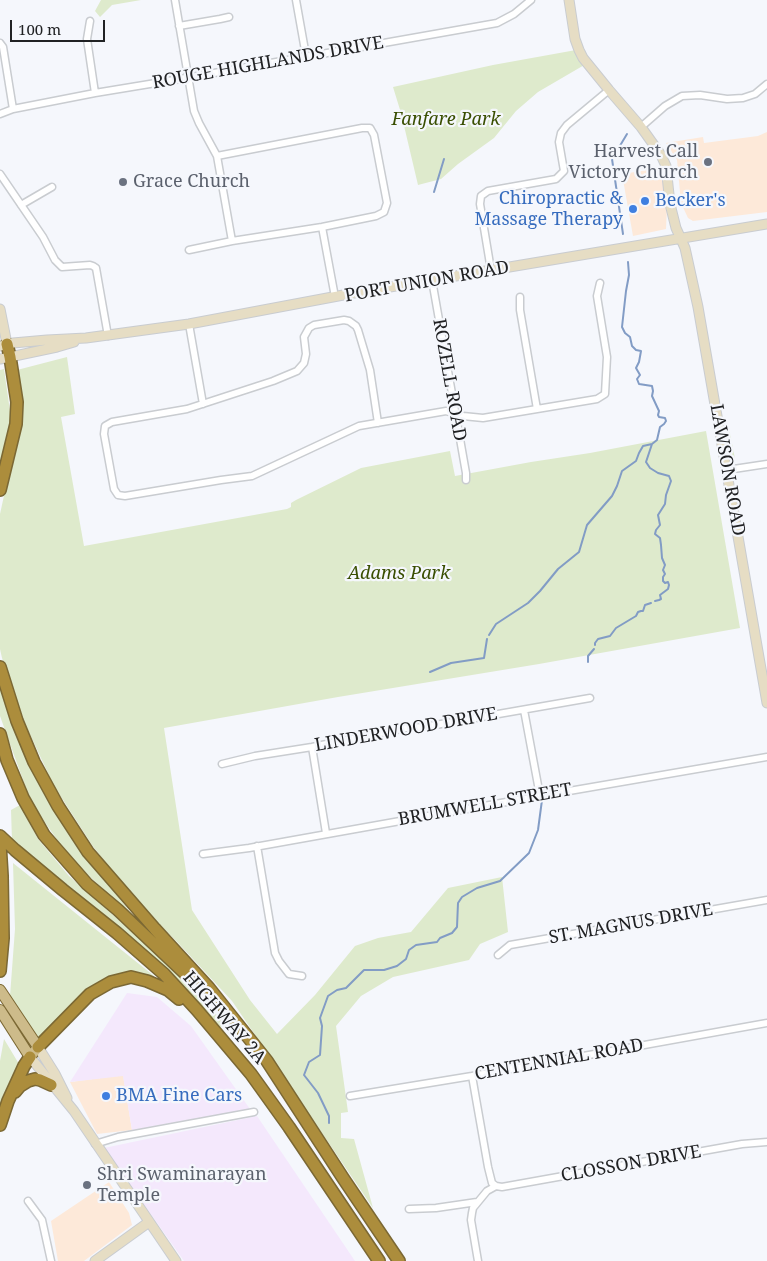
<!DOCTYPE html>
<html>
<head>
<meta charset="utf-8">
<style>
	body { margin:0 }
	#map { position:relative; width:767px; height:1261px; overflow:hidden; background:#f5f7fc; font-family:"Noto Serif",serif }
	canvas { display:block }
	.scale { position:absolute; left:10px; top:20px; width:95px; height:22px; box-sizing:border-box; border:2px solid #212224; border-top:0; padding-left:6px; font-size:15px; line-height:18px; white-space:nowrap; color:#212224; -webkit-text-stroke:4px #f5f7fc; paint-order:stroke }
</style>
</head>
<body>
<div id="map">
<canvas width="767" height="1261"></canvas>
<div class="scale">100 m</div>
</div>
<script>
const g = document.querySelector('canvas').getContext('2d');
g.lineJoin = 'round';
function paint(path, color) { g.fillStyle = color; g.fill(path, 'evenodd'); }
const poly = rows => new Path2D(rows.map(r => 'M' + r).join(''));
function trace(path, color, width, dash) { g.strokeStyle = color; g.lineWidth = width; g.lineCap = dash ? 'butt' : 'round'; g.setLineDash(dash || []); g.stroke(path); }
function write(font, color, halo, rows, align = 'center') {
  g.font = font + ' "Noto Serif",serif'; g.lineWidth = 4.5; g.setLineDash([]); g.textBaseline = 'middle'; g.strokeStyle = halo; g.fillStyle = color; for (const [text, x, y, turn = 0] of rows) {
    g.save(); g.translate(x, y); g.rotate((+turn || 0) * Math.PI / 180); g.textAlign = isNaN(turn) ? turn : align; if (halo) g.strokeText(text, 0, 0); g.fillText(text, 0, 0); g.restore();
  }
}
paint(poly([
	[767,132,767,212,693,221,688,218,681,203,677,160,666,143,703,137,704,143,758,136],
	[661,168,667,207,666,229,633,236,622,174],
	[123,1075,132,1130,97,1134,70,1082],
	[109,1182,129,1213,132,1225,84,1261,58,1261,51,1221]
]), '#fde9d9');
paint(poly([
	[127,993,157,997,191,1026,250,1109,132,1130,123,1076,70,1082],
	[257,1116,355,1261,184,1261,104,1148]
]), '#f4e8fc');
paint(poly([
	[101,0,141,0,112,5,100,17,95,11],
	[576,50,586,64,538,92,516,111,494,138,458,164,441,179,418,185,401,113,393,87,493,65],
	[67,357,75,414,61,417,84,546,287,509,291,507,291,503,296,500,361,468,450,451,455,476,531,462,590,453,706,431,740,628,539,664,338,697,164,728,192,910,250,1000,277,1034,315,995,355,946,378,938,411,932,448,888,502,877,508,932,480,944,469,960,393,977,361,996,336,1026,348,1112,341,1113,341,1138,354,1139,373,1208,232,1001,178,943,127,891,92,845,54,786,26,726,2,658,0,649,0,514,12,459,17,370],
	[4,369,11,418,9,438,0,473,0,370],
	[725,425,726,425,730,433,735,459,732,460,729,454],
	[0,683,16,731,42,789,83,851,137,921,70,858,39,814,27,791,0,716],
	[20,805,38,839,69,876,156,953,226,1024,220,1027,150,954,12,841,11,810],
	[13,863,154,976,151,979,116,976,96,983,39,1039,10,996,15,929],
	[4,1039,19,1064,0,1105,0,1061]
]), '#deeacc');
trace(poly([
	[434,192,444,159],
	[623,234,612,159,627,134],
	[652,444,646,462,650,468,658,473,669,476,671,481,666,495,665,504,658,515,660,525,656,530,655,534,660,538,661,545,662,558,665,565,663,570,665,574,663,577,663,581,665,583,668,582,669,585,668,589,660,595,661,599,659,600,655,601],
	[489,635,496,624,528,603,540,591,558,569,579,552,587,525,612,496,617,486,622,471,636,461,639,453,643,446,652,444,657,440,660,427,664,424,666,421,665,418,659,417,658,415,659,411,652,396,653,391,652,386,639,384,637,379,640,375,636,368,639,362,641,351,636,350,632,346,630,337,625,333,622,327,626,291,629,275,628,262],
	[595,645,595,643,598,639,610,636,616,628,636,616,638,612,641,611,643,611,645,605,651,603],
	[588,662,588,656,594,649],
	[430,672,451,663,484,658,487,639],
	[329,1123,329,1116,318,1093,304,1075,309,1062,320,1055,322,1026,320,1018,328,996,337,990,346,988,364,970,384,970,397,966,406,959,409,950,416,945,437,942,440,938,452,933,457,927,458,903,462,897,477,888,500,881,529,853,538,830,542,800]
]), '#829cc5', 2);
const street = poly([
	[175,0,194,111,199,123,217,156,232,241],
	[296,0,306,56],
	[90,21,87,39,95,93],
	[179,26,220,19,229,17],
	[0,43,3,47,13,109],
	[0,114,13,109,95,93,180,79,497,23,514,14,531,0],
	[641,127,665,106,682,96,700,95,727,99,743,98,755,94,767,84],
	[0,174,43,237,55,260,62,267,90,265,93,266,96,268,108,336],
	[21,205,52,187],
	[322,227,335,297],
	[189,250,232,241,322,227,376,216,384,212,387,203,374,135,370,128,362,128,217,156],
	[491,270,480,204,481,196,488,191,556,179,564,171,559,142,561,133,567,125,609,90],
	[432,280,466,473,466,480],
	[520,297,520,310,537,409],
	[189,324,203,404],
	[378,423,370,370,358,330,356,326,349,321,344,320,314,325,309,328,304,337,306,354,304,363,297,371,273,381,187,409,112,422,105,426,104,434,114,489,118,495,125,496,221,480,252,476,359,426,446,411,463,416,483,418,597,399,605,394,607,357,597,296,600,283],
	[727,470,767,464],
	[524,710,540,796],
	[312,747,326,833],
	[222,764,255,756,312,747,375,734,406,728,424,727,590,698],
	[257,846,275,953,279,961,289,974,302,976],
	[203,854,249,848,540,796,767,757],
	[498,955,510,945,767,900],
	[472,1076,488,1167,492,1183,496,1186],
	[350,1096,472,1076,767,1023],
	[95,1144,118,1137,254,1112],
	[28,1201,42,1220,51,1261],
	[409,1209,436,1208,477,1202],
	[478,1261,471,1220,472,1213,473,1208,487,1191,496,1186,502,1187,742,1144,767,1142]
]);
const secondary = poly([
	[569,0,575,39,579,50,583,58,609,90,641,127,661,155,666,166,670,204,676,228,685,248,698,307,767,703],
	[0,309,7,344],
	[0,346,13,343,47,340,86,338,189,324,354,293,767,224],
	[0,359,57,347,74,342],
	[38,1047,55,1074,67,1098],
	[30,1057,74,1111,176,1261],
	[95,1261,149,1222]
]);
const primary = poly([
	[0,990,38,1047,30,1057,0,1010]
]);
const highway = poly([
	[0,490,16,424,17,402,10,357,7,344],
	[0,667,17,721,34,762,58,806,88,852,155,929,209,988,267,1061,343,1178,399,1261],
	[0,734,7,760,23,798,44,835,87,884,118,910,191,979],
	[0,836,15,850,63,890,117,933,164,974,197,1010,251,1074,289,1127,379,1261],
	[0,843,2,876,3,938,0,971],
	[38,1047,90,994,111,982,131,977,147,981,168,990,179,999],
	[15,1092,20,1086,28,1081,35,1079,40,1080,51,1085],
	[0,1125,8,1101,24,1066,30,1057]
]);
trace(street, '#c9ccd0', 9);
trace(secondary, '#c9ccd0', 11);
trace(primary, '#7b6834', 12);
trace(highway, '#7b6834', 14);
trace(street, '#fff', 6);
trace(secondary, '#e6ddc4', 9);
trace(primary, '#cdbb8a', 10);
trace(highway, '#ac8d3c', 11);
for (const [x, y, r, color] of [
	[708,162,5,"#6b7280"],
	[123,182,5,"#6b7280"],
	[645,201,5,"#3f7fe0"],
	[633,209,5,"#3f7fe0"],
	[106,1096,5,"#3f7fe0"],
	[87,1185,5,"#6b7280"]
]) { const dot = new Path2D(); dot.arc(x, y, r, 0, 2 * Math.PI); g.fillStyle = color; g.fill(dot); trace(dot, '#f5f7fc', 2); }
write('18px', '#212224', '#f5f7fc', [
	["ROUGE HIGHLANDS DRIVE",268,63,-10],
	["PORT UNION ROAD",427,282,-10],
	["ROZELL ROAD",449,380,80],
	["LAWSON ROAD",727,470,80],
	["LINDERWOOD DRIVE",406,730,-10],
	["BRUMWELL STREET",485,805,-10],
	["ST. MAGNUS DRIVE",631,924,-10],
	["HIGHWAY 2A",224,1018,49],
	["CENTENNIAL ROAD",559,1060,-10],
	["CLOSSON DRIVE",631,1164,-10]
]);
write('italic 18px', '#394e01', '#f5f7fc', [
	["Fanfare Park",446,120],
	["Adams Park",399,574]
]);
write('18px', '#5b616d', '#f5f7fc', [
	["Harvest Call",698,152,"right"],
	["Victory Church",698,173,"right"],
	["Grace Church",133,182],
	["Shri Swaminarayan",97,1175],
	["Temple",97,1196]
], 'left');
write('18px', '#366cbe', '#f5f7fc', [
	["Chiropractic &",623,199,"right"],
	["Massage Therapy",623,220,"right"],
	["Becker's",655,201],
	["BMA Fine Cars",116,1096]
], 'left');
</script>
</body>
</html>
